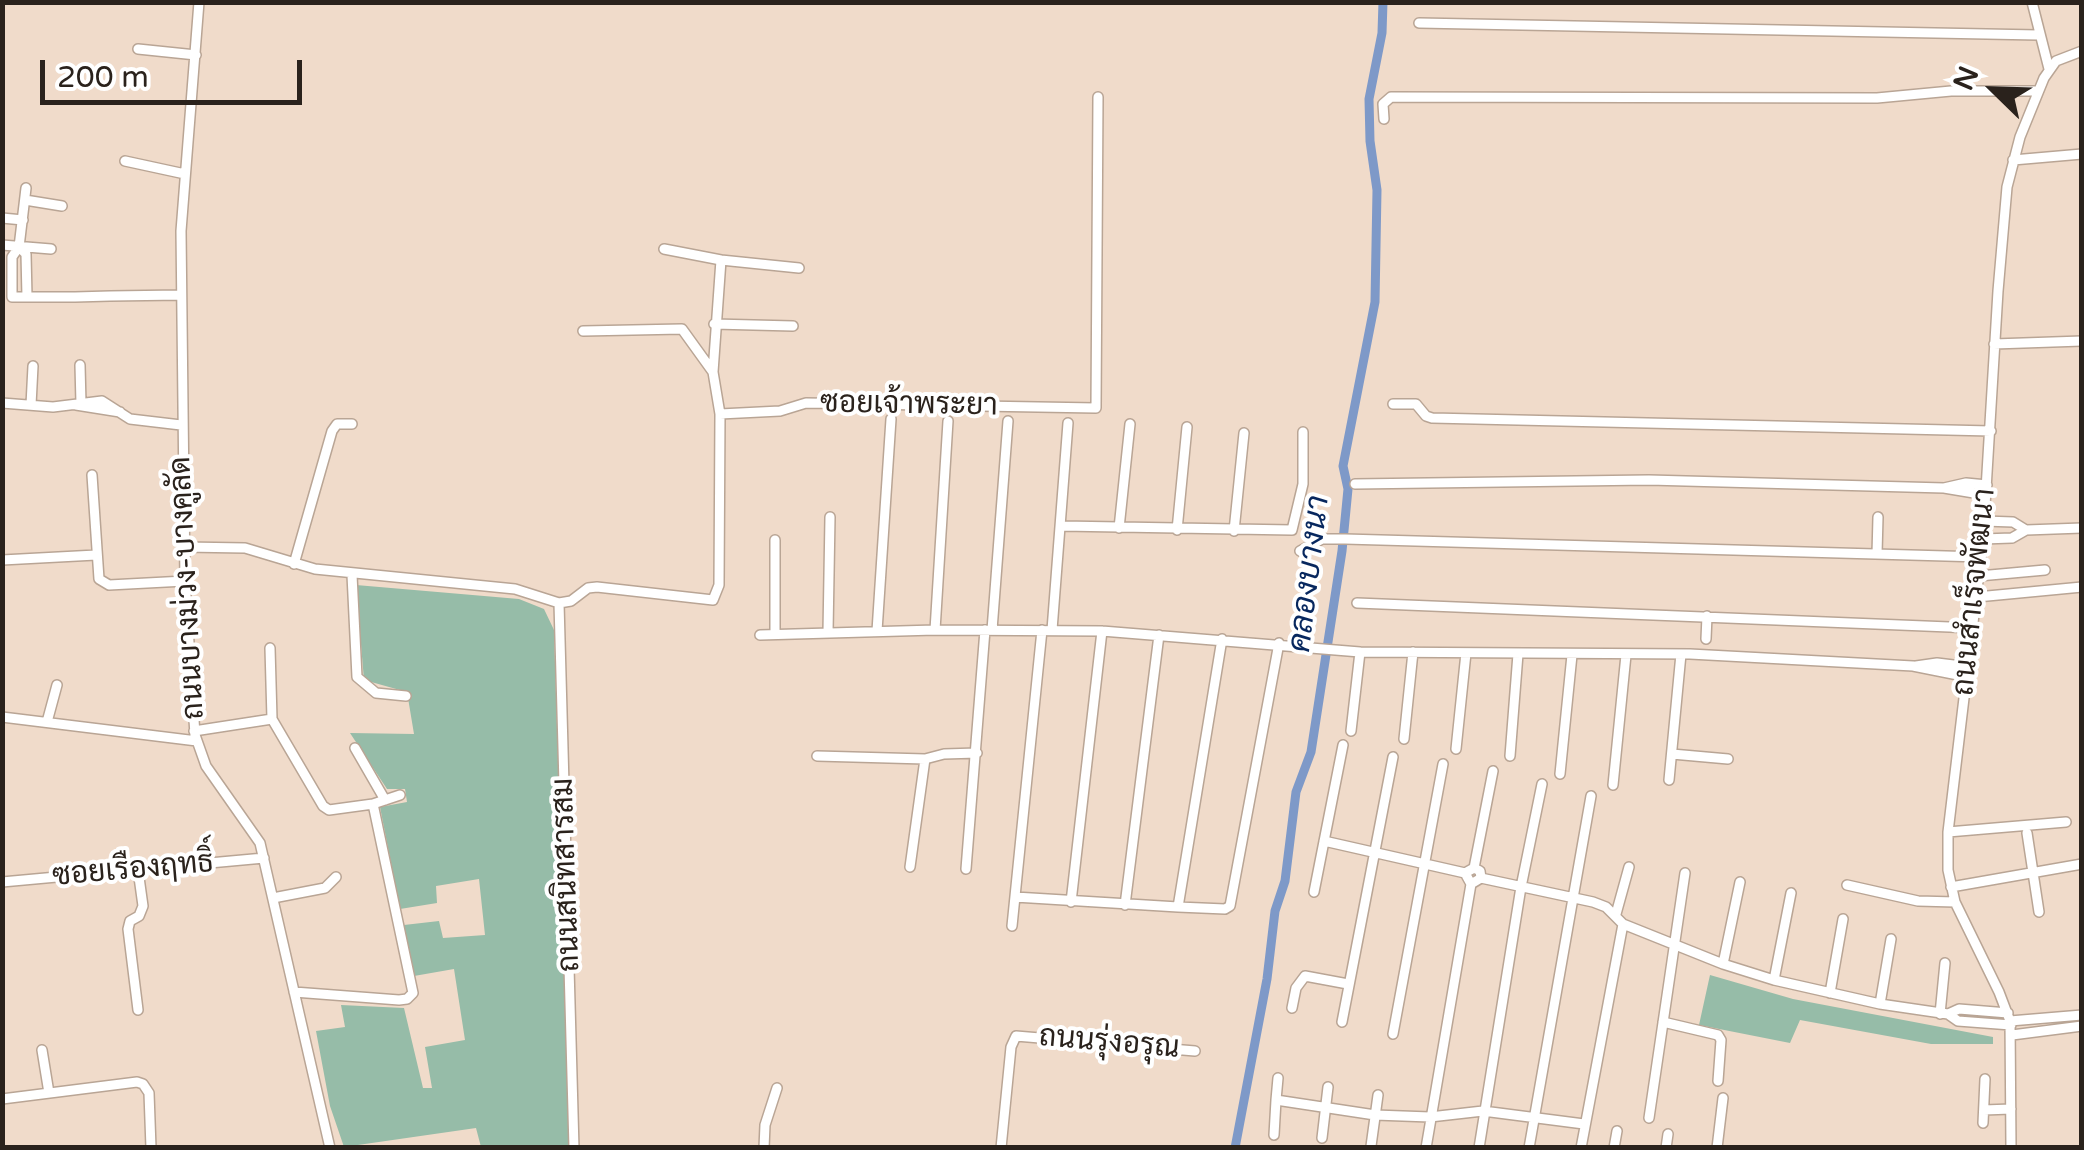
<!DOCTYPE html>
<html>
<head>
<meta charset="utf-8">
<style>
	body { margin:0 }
	#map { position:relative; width:2084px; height:1150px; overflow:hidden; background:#f0dbca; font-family:"Varela Round",sans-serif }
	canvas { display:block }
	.frame { position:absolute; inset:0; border:5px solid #2a221c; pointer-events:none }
	.north { position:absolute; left:1944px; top:40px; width:100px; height:100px; -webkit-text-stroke:8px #fff; paint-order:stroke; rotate:293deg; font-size:28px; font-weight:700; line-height:40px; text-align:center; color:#2a221c }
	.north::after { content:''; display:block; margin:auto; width:35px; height:45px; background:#2a221c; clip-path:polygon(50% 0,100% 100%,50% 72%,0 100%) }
	.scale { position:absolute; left:40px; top:60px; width:262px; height:45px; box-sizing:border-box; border:5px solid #2a221c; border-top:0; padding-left:12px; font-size:30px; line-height:35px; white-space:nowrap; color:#2a221c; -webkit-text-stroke:8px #fff; paint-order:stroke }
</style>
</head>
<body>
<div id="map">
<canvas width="2084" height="1150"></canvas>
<div class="frame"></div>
<div class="north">N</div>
<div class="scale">200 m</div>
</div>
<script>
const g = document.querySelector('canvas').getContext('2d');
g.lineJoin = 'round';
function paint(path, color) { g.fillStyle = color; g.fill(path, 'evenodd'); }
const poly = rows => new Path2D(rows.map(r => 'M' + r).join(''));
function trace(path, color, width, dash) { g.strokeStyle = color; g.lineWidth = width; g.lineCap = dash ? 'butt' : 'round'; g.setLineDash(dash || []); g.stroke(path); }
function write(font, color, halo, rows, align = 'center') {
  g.font = font + ' "Varela Round",Sarabun,sans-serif'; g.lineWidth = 8; g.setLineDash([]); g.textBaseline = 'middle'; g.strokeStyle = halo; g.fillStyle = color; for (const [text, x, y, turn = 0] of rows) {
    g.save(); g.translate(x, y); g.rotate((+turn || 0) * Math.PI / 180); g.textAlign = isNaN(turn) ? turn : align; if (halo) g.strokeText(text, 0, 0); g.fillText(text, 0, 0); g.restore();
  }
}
paint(poly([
	[356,585,519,599,544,609,554,630,570,1147,481,1147,476,1128,344,1147,330,1106,316,1031,345,1027,341,1005,404,1008,423,1088,432,1088,425,1047,465,1040,454,969,414,976,404,925,439,921,443,938,485,935,479,879,436,886,437,903,400,909,380,807,407,802,405,789,387,789,350,733,414,734,407,692,364,680],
	[1710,975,1793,999,1993,1037,1993,1044,1931,1044,1800,1020,1790,1043,1699,1025]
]), '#96bca8');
trace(poly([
	[1235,1148,1267,979,1275,911,1285,881,1296,792,1311,752,1342,551,1348,489,1343,466,1375,302,1377,190,1370,141,1369,99,1382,33,1383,2]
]), '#7e99c8', 9);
const minor = poly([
	[199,2,181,231,185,581,195,735,206,766,260,843,330,1148],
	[2032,2,2049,69],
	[1419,23,2038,35],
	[138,49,196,55],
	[1384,119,1383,104,1391,97,1877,98,1951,91,2038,91],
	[2013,160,2082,154],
	[125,161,185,174],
	[25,200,62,206],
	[2,218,23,220],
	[2,245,51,249],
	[19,247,26,188],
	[664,249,721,260],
	[27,297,26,254,19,247,12,257,12,297,75,297,110,296,181,295],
	[714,324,793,326],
	[583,331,682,329,713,372],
	[1994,344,2082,341],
	[80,365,81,404],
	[2,403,53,407,102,401,130,419,181,425],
	[1393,404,1416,404,1426,416,1432,418,1991,431],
	[31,405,33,366],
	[76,405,120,412],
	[720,414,713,372,721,260,799,268],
	[92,475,99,579,109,585,185,581],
	[1355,484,1649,480,1944,488,1986,495],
	[1944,488,1966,483,1987,485],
	[1984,521,2013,522,2026,530],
	[1062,526,1292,530,1303,484,1303,432],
	[1119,528,1130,424],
	[1177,530,1187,427],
	[1234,531,1244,433],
	[1983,539,2012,538,2026,530,2082,528],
	[775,540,775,633],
	[185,547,245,548,315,569,515,589,559,603,571,601,588,588,597,587,713,600,719,585,720,414,780,411,806,403,1096,408,1098,97],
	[1300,551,1322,539,1345,539,1981,557],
	[1877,554,1878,517],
	[2,560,96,555],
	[294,564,332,431,337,424,352,424],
	[352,575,357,677,376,693,406,696],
	[1979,576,2045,570],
	[1977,597,2082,587],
	[559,603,574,1148],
	[1357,603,1974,628],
	[935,630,948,421],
	[992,630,1008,421],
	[1052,630,1068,423],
	[877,631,891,419],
	[828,632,830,517],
	[760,635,935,630,1102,631,1360,652,1690,654,1913,666,1968,677],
	[1706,639,1707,616],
	[270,648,272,719],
	[1916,666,1937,663,1970,667],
	[2,717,197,741],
	[47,722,57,685],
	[194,731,272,719,323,806,329,810,373,804,400,795],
	[1351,731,1360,652],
	[1404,739,1413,652],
	[355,748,385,800],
	[1456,749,1466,653],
	[1672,754,1728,759],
	[817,756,925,759,944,754,977,753],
	[1510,756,1518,654],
	[1560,774,1572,655],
	[1669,780,1681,654],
	[1613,785,1626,655],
	[1948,832,2066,822],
	[2027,833,2039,912],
	[1324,841,1465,873,1474,868,1480,871,1481,878,1471,884,1465,873],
	[910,867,925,759],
	[1474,868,1493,771],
	[966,869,985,630],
	[138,870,143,906,139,916,130,921,128,929,138,1010],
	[1481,878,1593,902,1606,907,1623,924,1723,964,1774,980,1880,1004,1948,1014,1958,1021,2011,1025],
	[2,882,264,858],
	[1847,885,1918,901,1955,902],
	[1951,887,2082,864],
	[1314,892,1343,745],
	[1015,897,1178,907,1225,909,1230,906,1279,643],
	[273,898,325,888,336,877],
	[1071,902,1102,631],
	[1125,905,1159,635],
	[1178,907,1222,639],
	[1616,914,1629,867],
	[1012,926,1042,630],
	[1723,964,1740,882],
	[1774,980,1791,893],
	[294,992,399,1000,407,999,413,993,373,804],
	[1830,993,1843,919],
	[1880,1004,1891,939],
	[1292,1008,1296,988,1305,976,1348,984],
	[1940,1014,1945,963],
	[1948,1014,1959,1009,2008,1013],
	[2010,1021,2082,1015],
	[1342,1022,1393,757],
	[1663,1022,1718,1035,1721,1040,1718,1081],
	[1393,1034,1443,764],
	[2012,1035,2082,1026],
	[42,1050,49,1093],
	[2,1099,137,1082,143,1084,149,1093,151,1148],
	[1276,1100,1278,1078],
	[1984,1110,2011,1109],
	[1649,1118,1685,873],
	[1983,1123,1985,1079],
	[1274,1135,1276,1100,1375,1115,1430,1117,1483,1111,1584,1124],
	[1322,1138,1328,1087],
	[1371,1146,1378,1095],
	[764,1148,765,1125,777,1088],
	[1001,1148,1011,1047,1016,1036,1195,1051],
	[1426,1148,1471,884],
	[1479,1148,1521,887,1542,784],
	[1529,1148,1591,796],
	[1581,1148,1623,924],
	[1614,1148,1617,1131],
	[1666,1148,1668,1134],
	[1717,1148,1723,1098],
	[2011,1148,2010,1021,1999,992,1955,902,1948,870,1948,832,1983,539,1998,291,2007,187,2020,137,2044,78,2056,61,2082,51]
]);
trace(minor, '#b9a595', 12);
trace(minor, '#fff', 9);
write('30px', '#2a221c', '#fff', [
	["ซอยเจ้าพระยา",909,405,1],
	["ถนนบางม่วง-บางคูลัด",188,588,-93],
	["ถนนสำเร็จพัฒนา",1975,592,-84],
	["ซอยเรืองฤทธิ์",133,870,-5],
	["ถนนสนิทสารสม",567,875,-92],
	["ถนนรุ่งอรุณ",1109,1043,5]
]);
write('italic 32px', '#07275e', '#fff', [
	["คลองบางนา",1310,574,-83]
]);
</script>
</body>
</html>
